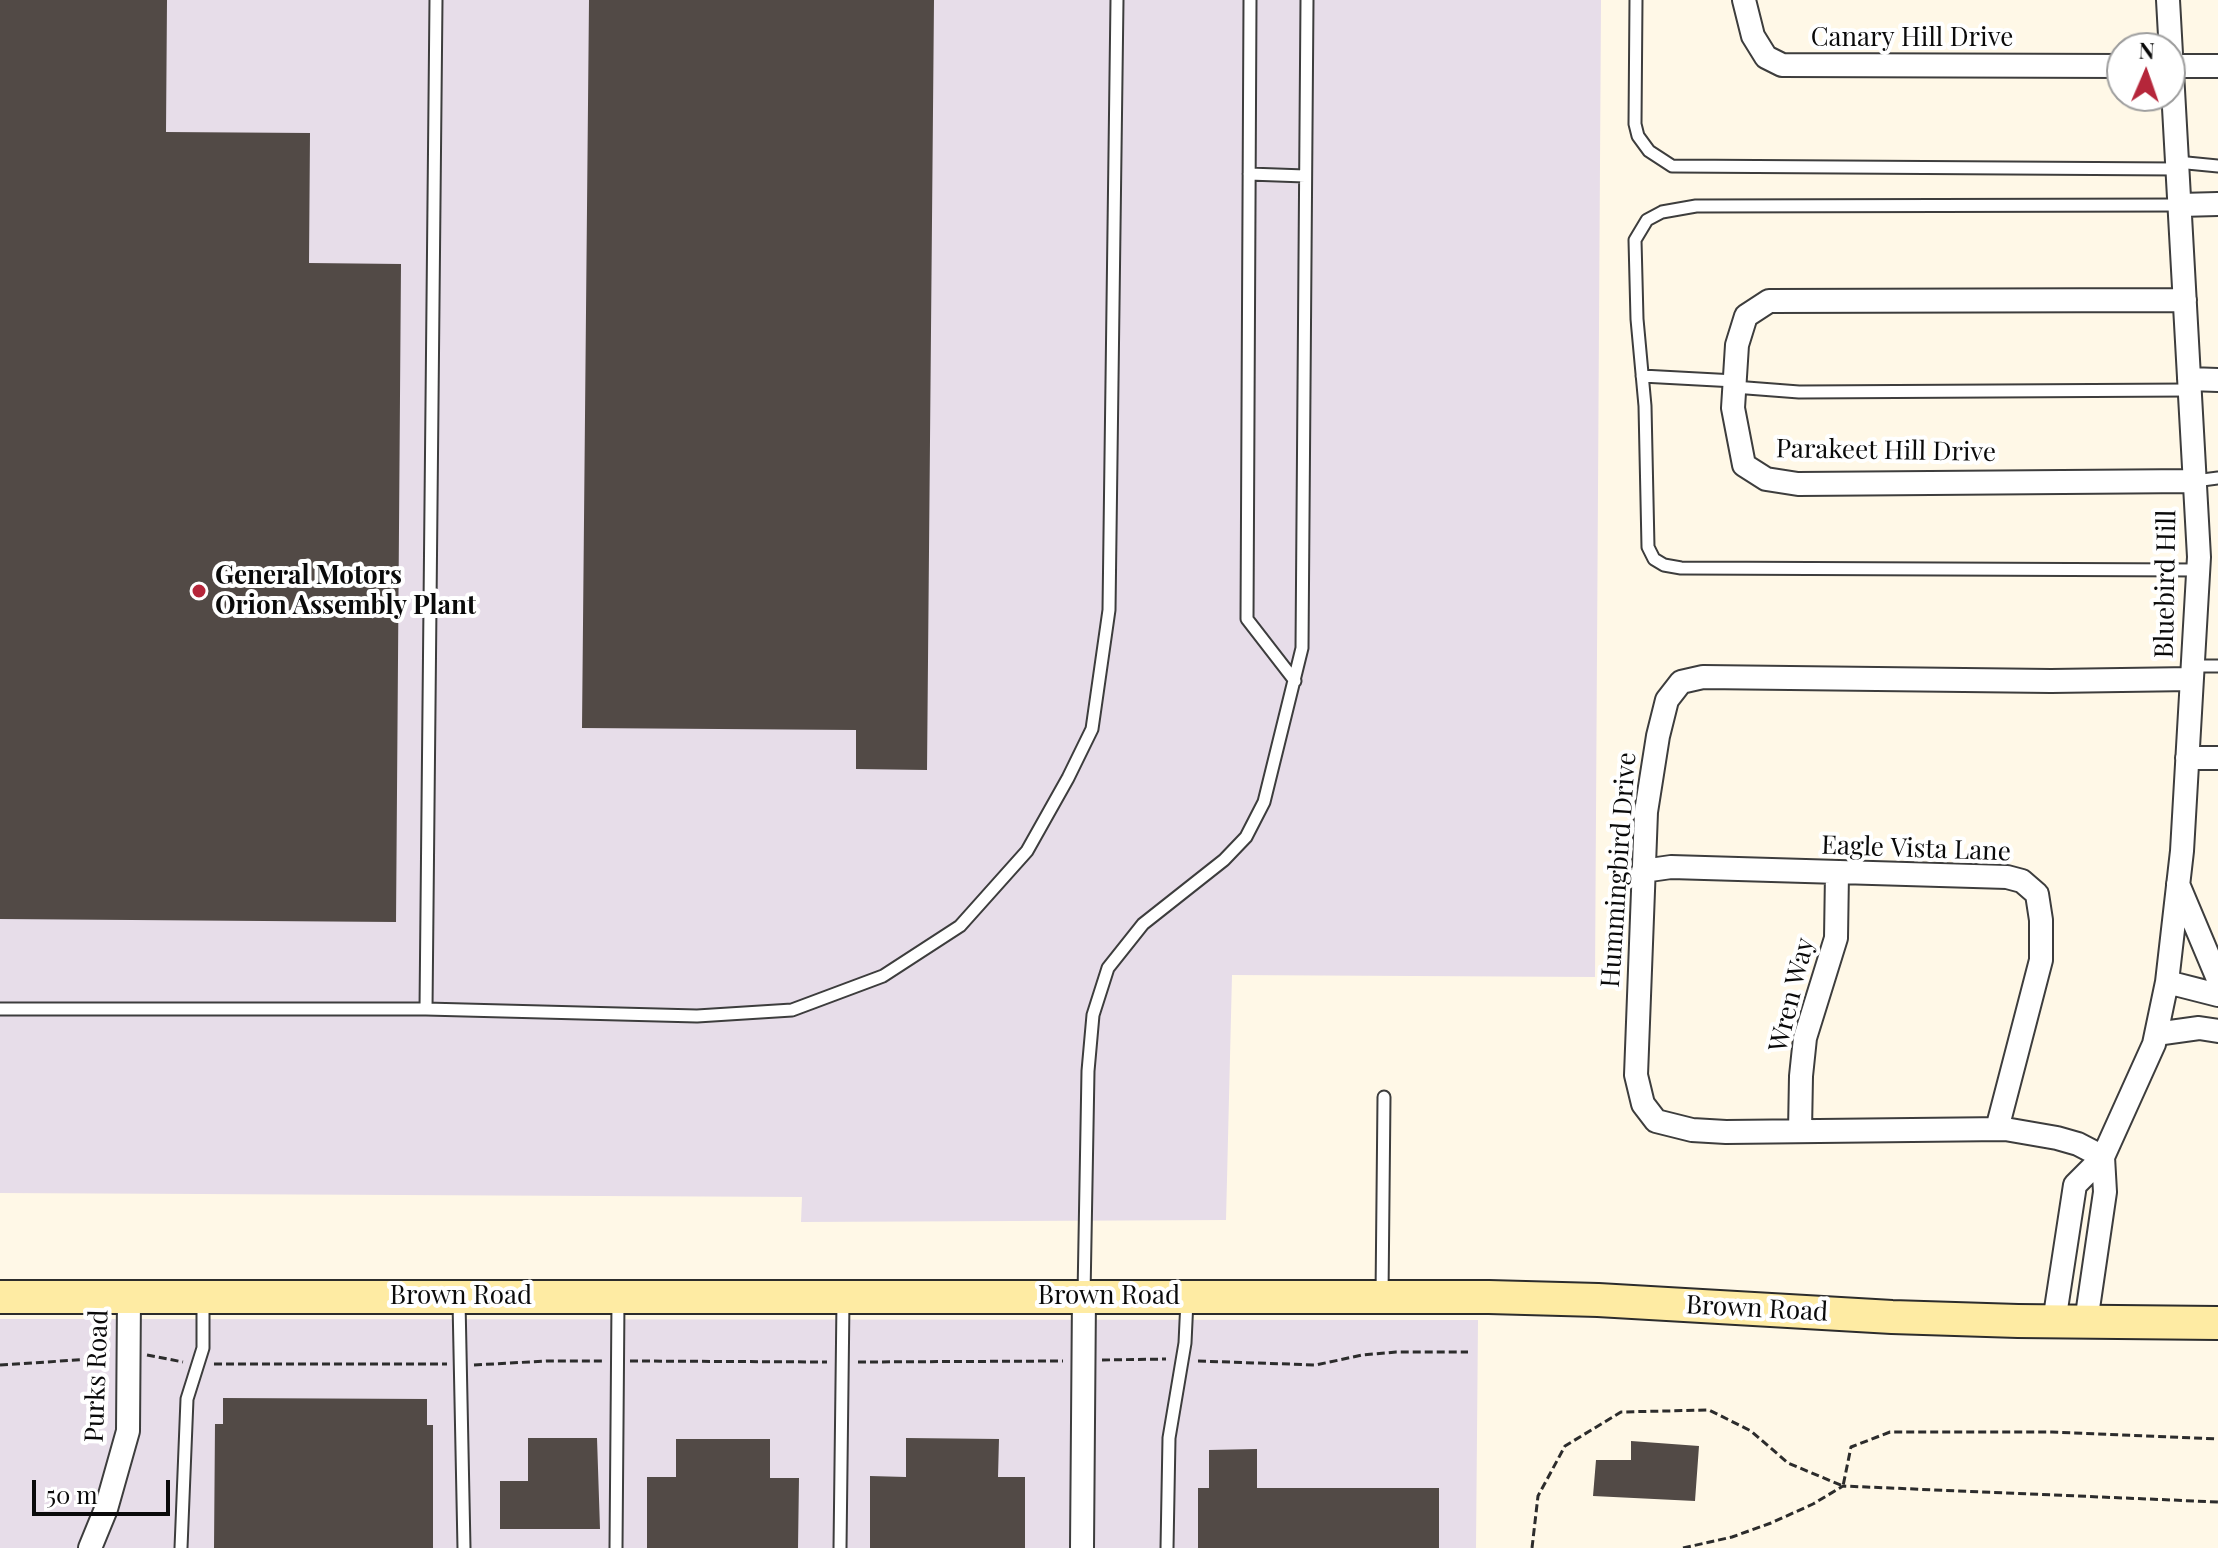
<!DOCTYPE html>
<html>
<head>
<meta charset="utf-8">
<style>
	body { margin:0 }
	#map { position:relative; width:2218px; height:1548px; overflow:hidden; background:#fff8e7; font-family:"Playfair Display",serif }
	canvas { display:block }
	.north { position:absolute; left:2106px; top:32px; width:80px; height:80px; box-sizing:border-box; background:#fff; border:2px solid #9d9d9d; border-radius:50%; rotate:2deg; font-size:22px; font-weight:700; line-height:32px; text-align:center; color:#0a0a0a }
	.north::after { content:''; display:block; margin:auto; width:28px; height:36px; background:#b5263a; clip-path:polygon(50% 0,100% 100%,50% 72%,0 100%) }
	.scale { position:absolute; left:32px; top:1480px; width:138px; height:36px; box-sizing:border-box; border:4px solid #0a0a0a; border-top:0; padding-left:10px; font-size:24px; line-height:28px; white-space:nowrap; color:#0a0a0a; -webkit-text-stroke:6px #fff; paint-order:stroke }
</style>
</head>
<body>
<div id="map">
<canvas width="2218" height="1548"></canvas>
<div class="north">N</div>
<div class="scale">50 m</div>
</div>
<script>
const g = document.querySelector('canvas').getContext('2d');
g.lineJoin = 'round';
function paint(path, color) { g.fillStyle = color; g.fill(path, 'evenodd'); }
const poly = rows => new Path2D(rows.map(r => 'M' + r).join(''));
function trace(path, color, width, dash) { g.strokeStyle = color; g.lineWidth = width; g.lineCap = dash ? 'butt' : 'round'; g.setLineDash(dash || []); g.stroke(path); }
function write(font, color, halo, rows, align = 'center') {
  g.font = font + ' "Playfair Display",serif'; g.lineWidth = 8; g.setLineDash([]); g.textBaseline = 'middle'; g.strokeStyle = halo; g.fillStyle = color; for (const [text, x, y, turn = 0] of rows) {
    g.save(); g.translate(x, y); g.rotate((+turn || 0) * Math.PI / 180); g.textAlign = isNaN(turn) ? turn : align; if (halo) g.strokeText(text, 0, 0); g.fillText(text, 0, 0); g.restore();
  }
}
paint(poly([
	[0,0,1601,0,1595,977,1232,975,1226,1220,801,1222,802,1197,0,1193],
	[0,1319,1478,1320,1476,1548,0,1548]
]), '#e7dde9');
paint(poly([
	[0,0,167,0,166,132,310,133,309,263,401,264,396,922,0,919],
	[589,0,934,0,927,770,856,769,856,730,582,728],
	[223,1398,427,1399,427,1425,433,1425,433,1548,214,1548,215,1424,223,1424],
	[528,1438,597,1438,600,1529,500,1529,500,1481,528,1481],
	[906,1438,999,1439,998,1477,1025,1477,1025,1548,870,1548,870,1476,906,1477],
	[676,1439,770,1439,770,1478,799,1478,798,1548,647,1548,647,1477,676,1477],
	[1631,1441,1699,1446,1695,1501,1593,1496,1596,1460,1631,1460],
	[1257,1449,1257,1488,1439,1488,1439,1548,1198,1548,1198,1488,1209,1488,1209,1450]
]), '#524a46');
const lane = poly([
	[1250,0,1247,619,1295,681],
	[1636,0,1635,124,1638,136,1649,151,1672,166,2178,169],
	[2177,162,2218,166],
	[1249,174,1305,176],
	[2180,205,1696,206,1662,212,1647,220,1635,240,1637,319,1645,406,1648,547,1654,559,1664,565,1681,568,2199,570],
	[1642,376,1735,381],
	[1734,387,1799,392,2190,390],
	[2195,481,2218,478],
	[2192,666,2218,666],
	[0,1009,426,1009,697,1016,792,1010,883,976,960,926,1027,851,1068,778,1092,729,1109,610,1117,0],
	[426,1009,436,0],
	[1084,1295,1088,1071,1093,1015,1108,968,1143,924,1224,860,1246,837,1264,802,1302,648,1307,0],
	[1382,1296,1384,1097],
	[459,1301,464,1548],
	[181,1548,187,1399,203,1348,203,1301],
	[616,1548,618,1301],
	[840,1548,843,1301],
	[1167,1548,1169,1438,1185,1343,1187,1300]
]);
const street = poly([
	[1744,0,1753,36,1766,57,1782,65,2122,66],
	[2170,66,2218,66],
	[2180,205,2218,204],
	[2185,300,1769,301,1746,316,1737,345,1733,408,1744,465,1766,479,1798,484,2195,481],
	[2189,379,2218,380],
	[2187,758,2218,758],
	[1643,871,1671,867,2007,877,2022,881,2037,894,2041,920,2041,960,1997,1129],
	[2178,884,2218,979],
	[2167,982,2218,995],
	[2156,1034,2199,1028,2218,1031],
	[1800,1131,1801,1076,1805,1038,1836,938,1837,873],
	[2103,1157,2078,1144,2057,1138,2005,1129,1726,1132,1692,1130,1656,1121,1643,1104,1636,1075,1646,812,1658,736,1667,700,1681,682,1703,677,2051,681,2192,679],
	[2054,1322,2075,1185,2103,1157,2154,1044,2167,982,2182,851,2199,557,2168,0],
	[2086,1322,2105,1192,2103,1157],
	[90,1548,106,1509,128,1431,129,1297],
	[1082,1548,1084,1296]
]);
const secondary = poly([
	[0,1297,1489,1297,1598,1300,1892,1317,2018,1321,2218,1323]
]);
trace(lane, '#3d3d3d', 15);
trace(street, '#3d3d3d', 26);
trace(secondary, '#2c2c2c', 36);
trace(poly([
	[147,1355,183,1362],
	[1102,1360,1166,1359],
	[630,1361,827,1362],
	[1198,1361,1316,1365,1362,1355,1396,1352,1468,1352],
	[858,1362,1063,1361],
	[214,1364,447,1364],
	[0,1365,108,1358],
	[474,1365,547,1361,603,1361],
	[1532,1548,1538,1496,1565,1446,1621,1412,1709,1410,1751,1431,1788,1463,1843,1486,1851,1447,1890,1432,2052,1432,2218,1439],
	[1683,1548,1732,1537,1771,1523,1813,1504,1843,1486,2218,1502]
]), '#2c2c2c', 3, [8, 4]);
trace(lane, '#fff', 11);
trace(street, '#fff', 22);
trace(secondary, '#feeba3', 32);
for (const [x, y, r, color] of [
	[199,591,8,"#b5263a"]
]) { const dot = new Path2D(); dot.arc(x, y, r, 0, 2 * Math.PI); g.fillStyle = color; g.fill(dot); trace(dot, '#fff', 3); }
write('26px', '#0a0a0a', '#fff', [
	["Canary Hill Drive",1912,38],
	["Parakeet Hill Drive",1886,451,1],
	["Bluebird Hill",2166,584,-89],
	["Eagle Vista Lane",1916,849,2],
	["Hummingbird Drive",1619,870,-86],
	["Wren Way",1792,995,-76],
	["Brown Road",461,1296],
	["Brown Road",1109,1296],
	["Brown Road",1757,1309,3],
	["Purks Road",97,1376,-88]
]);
write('bold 26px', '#0a0a0a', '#fff', [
	["General Motors",215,576],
	["Orion Assembly Plant",215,606]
], 'left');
</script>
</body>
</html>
